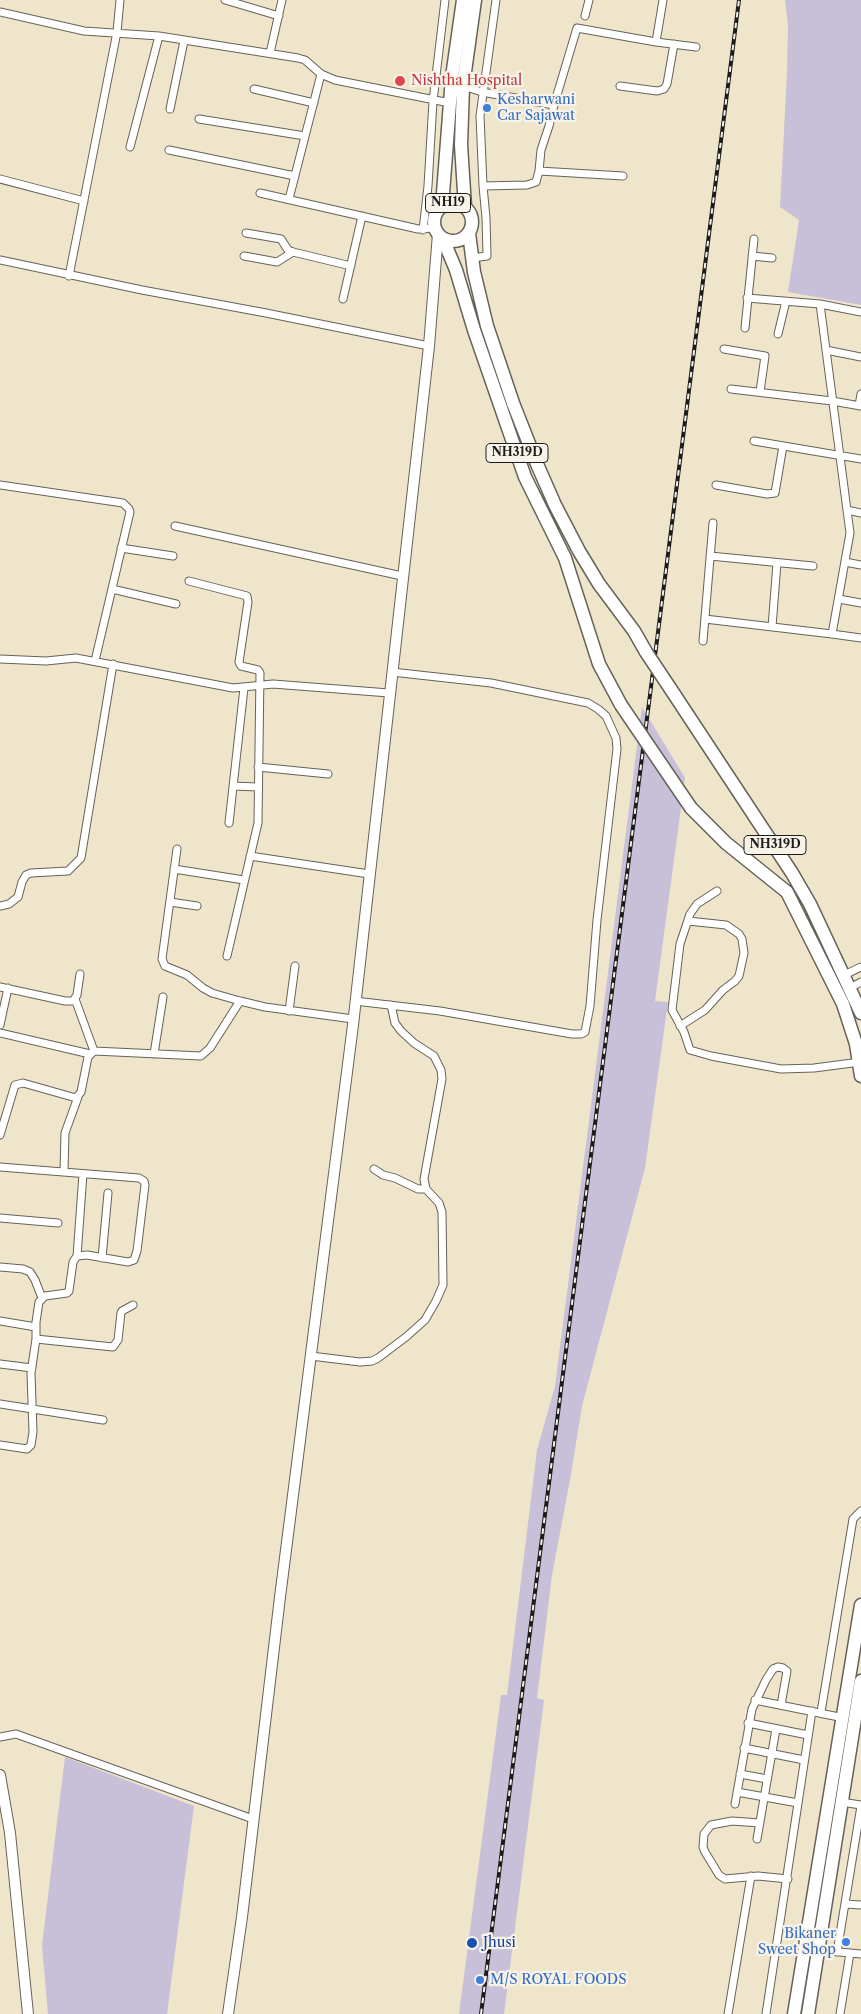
<!DOCTYPE html>
<html>
<head>
<meta charset="utf-8">
<style>
	body { margin:0 }
	canvas { display:block; background:#efe5cb }
</style>
</head>
<body>
<canvas width="861" height="2014"></canvas>
<script>
const g = document.querySelector('canvas').getContext('2d');
g.lineJoin = 'round';
function paint(path, color) { g.fillStyle = color; g.fill(path, 'evenodd'); }
const poly = rows => new Path2D(rows.map(r => 'M' + r).join(''));
function trace(path, color, width, dash) { g.strokeStyle = color; g.lineWidth = width; g.lineCap = dash ? 'butt' : 'round'; g.setLineDash(dash || []); g.stroke(path); }
function write(font, color, halo, rows, align = 'center') {
  g.font = font + ' "Libre Caslon Text",serif'; g.lineWidth = 4.5; g.setLineDash([]); g.textBaseline = 'middle'; g.strokeStyle = halo; g.fillStyle = color; for (const [text, x, y, turn = 0] of rows) {
    g.save(); g.translate(x, y); g.rotate((+turn || 0) * Math.PI / 180); g.textAlign = isNaN(turn) ? turn : align; if (halo) g.strokeText(text, 0, 0); g.fillText(text, 0, 0); g.restore();
  }
}
paint(poly([
	[785,0,861,0,861,305,788,292,799,220,780,207,787,73,788,25],
	[642,707,685,778,655,1001,668,1002,645,1168,582,1406,570,1480,552,1575,537,1698,544,1700,504,2014,459,2014,501,1695,507,1695,537,1450,555,1386],
	[65,1757,194,1806,167,2014,48,2014,42,1945]
]), '#c8bfd8');
const street = poly([
	[225,0,279,16],
	[0,12,84,31,159,36,298,58,305,60,321,74,335,80,450,103],
	[585,16,589,0],
	[656,42,696,47],
	[270,53,282,0],
	[463,86,482,92,554,105],
	[620,86,657,91,664,89,667,84,674,44],
	[254,89,314,103],
	[170,109,184,41],
	[199,119,305,136],
	[130,147,159,36],
	[169,150,295,176],
	[539,171,623,176],
	[0,179,84,201],
	[483,186,527,185,536,182,539,171,541,150,549,126,554,105,577,28,656,42,663,0],
	[260,193,418,229,434,228],
	[289,199,321,74],
	[423,230,428,186,433,101,445,0],
	[246,233,281,239,288,250,293,252,351,266],
	[244,256,277,262,293,252],
	[752,256,772,258],
	[472,258,487,256,486,218,483,186,480,116,496,0],
	[0,260,142,290,266,313,429,346],
	[69,276,117,32,120,0],
	[747,298,820,304,861,312],
	[343,299,362,216],
	[820,304,850,533,832,634,861,638],
	[745,328,754,239],
	[778,334,786,301],
	[724,349,765,356,760,392],
	[826,350,861,357],
	[731,389,832,401,861,406],
	[859,406,861,394],
	[754,441,861,459],
	[0,485,123,503,129,509,130,512,95,661],
	[716,485,767,494,775,493,783,446],
	[847,510,861,513],
	[175,526,402,576],
	[121,548,173,556],
	[710,556,813,566],
	[845,562,861,565],
	[189,581,247,596,248,602,239,662,241,666,258,670,260,673,258,823,227,956],
	[112,589,176,604],
	[839,599,861,603],
	[705,619,832,634],
	[772,627,777,563],
	[703,641,713,523],
	[0,659,46,661,76,658,233,688,273,684,389,693],
	[258,767,328,774],
	[233,786,258,787],
	[229,823,244,688],
	[177,849,162,959,165,966,187,975,203,988,212,993,240,1001,265,1007,353,1019],
	[250,856,369,874],
	[174,869,244,880],
	[717,891,697,904,690,914,680,944,672,1010,684,1032,690,1050,711,1056,781,1069,814,1068,860,1062],
	[170,902,197,906],
	[0,906,9,904,18,897,22,882,26,875,31,873,68,871,81,858,113,664],
	[842,976,861,967],
	[0,987,65,1001,73,1001,77,995,80,974],
	[848,989,861,982],
	[75,999,94,1051],
	[355,1001,440,1011,572,1034,581,1034,585,1032,590,1006,597,920,617,749,616,738,606,716,598,709,588,703,491,683,392,672],
	[289,1011,295,966],
	[0,1025,8,988],
	[680,1026,705,1010,723,990,735,981,739,976,744,953,742,939,739,934,726,925,688,921],
	[0,1033,90,1054],
	[154,1054,163,997],
	[0,1135,15,1085,23,1083,76,1098,81,1092,88,1057,94,1051,201,1056,210,1048,240,1001],
	[0,1167,139,1178,144,1181,145,1185,137,1251,134,1260,128,1262,87,1255,77,1256,73,1262,69,1291,67,1293,45,1296,39,1302,36,1322,36,1339,31,1373,33,1432,31,1445,27,1449,0,1445],
	[374,1169,383,1175,395,1178,418,1189,426,1189],
	[64,1172,65,1133,78,1097],
	[0,1218,58,1223],
	[77,1256,83,1174],
	[102,1258,108,1193],
	[0,1267,23,1269,30,1272,35,1280,42,1298],
	[0,1321,36,1327],
	[36,1339,113,1347,118,1340,121,1313,122,1311,133,1305],
	[311,1356,360,1362,372,1361,378,1358,406,1337,425,1320,436,1301,443,1285,442,1212,439,1203,426,1189,424,1179,442,1079,441,1070,434,1056,414,1043,401,1031,395,1023,391,1005],
	[0,1364,32,1368],
	[0,1404,103,1420],
	[755,1700,844,1718],
	[821,1712,853,1519,861,1511],
	[748,1723,808,1735],
	[0,1737,16,1734,253,1819],
	[744,1748,804,1760],
	[740,1774,767,1779],
	[737,1792,798,1803],
	[841,1802,861,1805],
	[735,1804,752,1709,766,1680,773,1669,778,1667,783,1668,787,1671,781,1705],
	[760,1823,732,1821,711,1825,704,1834,703,1847,705,1852,719,1875,725,1879,758,1876,788,1879],
	[757,1839,776,1729],
	[845,1904,861,1905],
	[818,1950,861,1954],
	[837,1952,861,1806],
	[728,2014,751,1876],
	[766,2014,812,1711],
	[840,2014,850,1953]
]);
const secondary = poly([
	[0,1775,10,1833,28,2014],
	[228,2014,242,1917,280,1597,353,1025,429,346,438,234]
]);
const highway = poly([
	'434 222a19 19 0 1 1 38 0a19 19 0 1 1-38 0Z',
	[442,206,452,77,463,0],
	[465,207,461,145,463,86,475,0],
	[469,233,474,272,487,326,513,403,537,464,555,505,579,551,599,584,634,631,646,652],
	[443,239,456,270,474,330,525,477,565,558,599,664,621,705],
	[670,688,792,873,810,904,861,1013],
	[691,808,726,843,787,892,843,1004,856,1044,861,1076],
	[794,2014,861,1605],
	[808,2014,861,1681]
]);
trace(street, '#666259', 9);
trace(secondary, '#666259', 12);
trace(highway, '#666259', 15);
trace(street, '#fff', 7);
trace(secondary, '#fff', 10);
trace(highway, '#fff', 12);
const rail = poly([
	[481,2014,739,0]
]);
trace(rail, '#1c1c1c', 4);
trace(rail, '#f7f3e8', 2, [5.5]);
const highwayBridge = poly([
	[646,652,670,688],
	[621,705,691,808]
]);
trace(highwayBridge, '#666259', 15, []);
trace(highwayBridge, '#fff', 12);
for (const [x, y, r, color] of [
	[400,81,6,"#e0444e"],
	[487,108,5,"#3f7fe0"],
	[846,1942,5,"#3f7fe0"],
	[472,1943,6,"#1a4fb4"],
	[480,1980,5,"#3f7fe0"]
]) { const dot = new Path2D(); dot.arc(x, y, r, 0, 2 * Math.PI); g.fillStyle = color; g.fill(dot); trace(dot, '#f7f3e8', 2); }
for (const [x, y, w] of [
	[448,203,45],
	[517,453,62],
	[775,845,62]
]) { const box = new Path2D(); box.roundRect(x - w / 2, y - 9.5, w, 19, 4); g.fillStyle = '#f7f3e8'; g.fill(box); trace(box, '#1c1c1c', 1); }
write('bold 12px', '#1c1c1c', null, [
	["NH19",448,203],
	["NH319D",517,453],
	["NH319D",775,845]
]);
write('14px', '#be3a42', '#f7f3e8', [
	["Nishtha Hospital",411,81]
], 'left');
write('14px', '#366cbe', '#f7f3e8', [
	["Kesharwani",497,100],
	["Car Sajawat",497,116],
	["Bikaner",836,1934,"right"],
	["Sweet Shop",836,1950,"right"],
	["M/S ROYAL FOODS",490,1980]
], 'left');
write('14px', '#164399', '#f7f3e8', [
	["Jhusi",483,1943]
], 'left');
</script>
</body>
</html>
